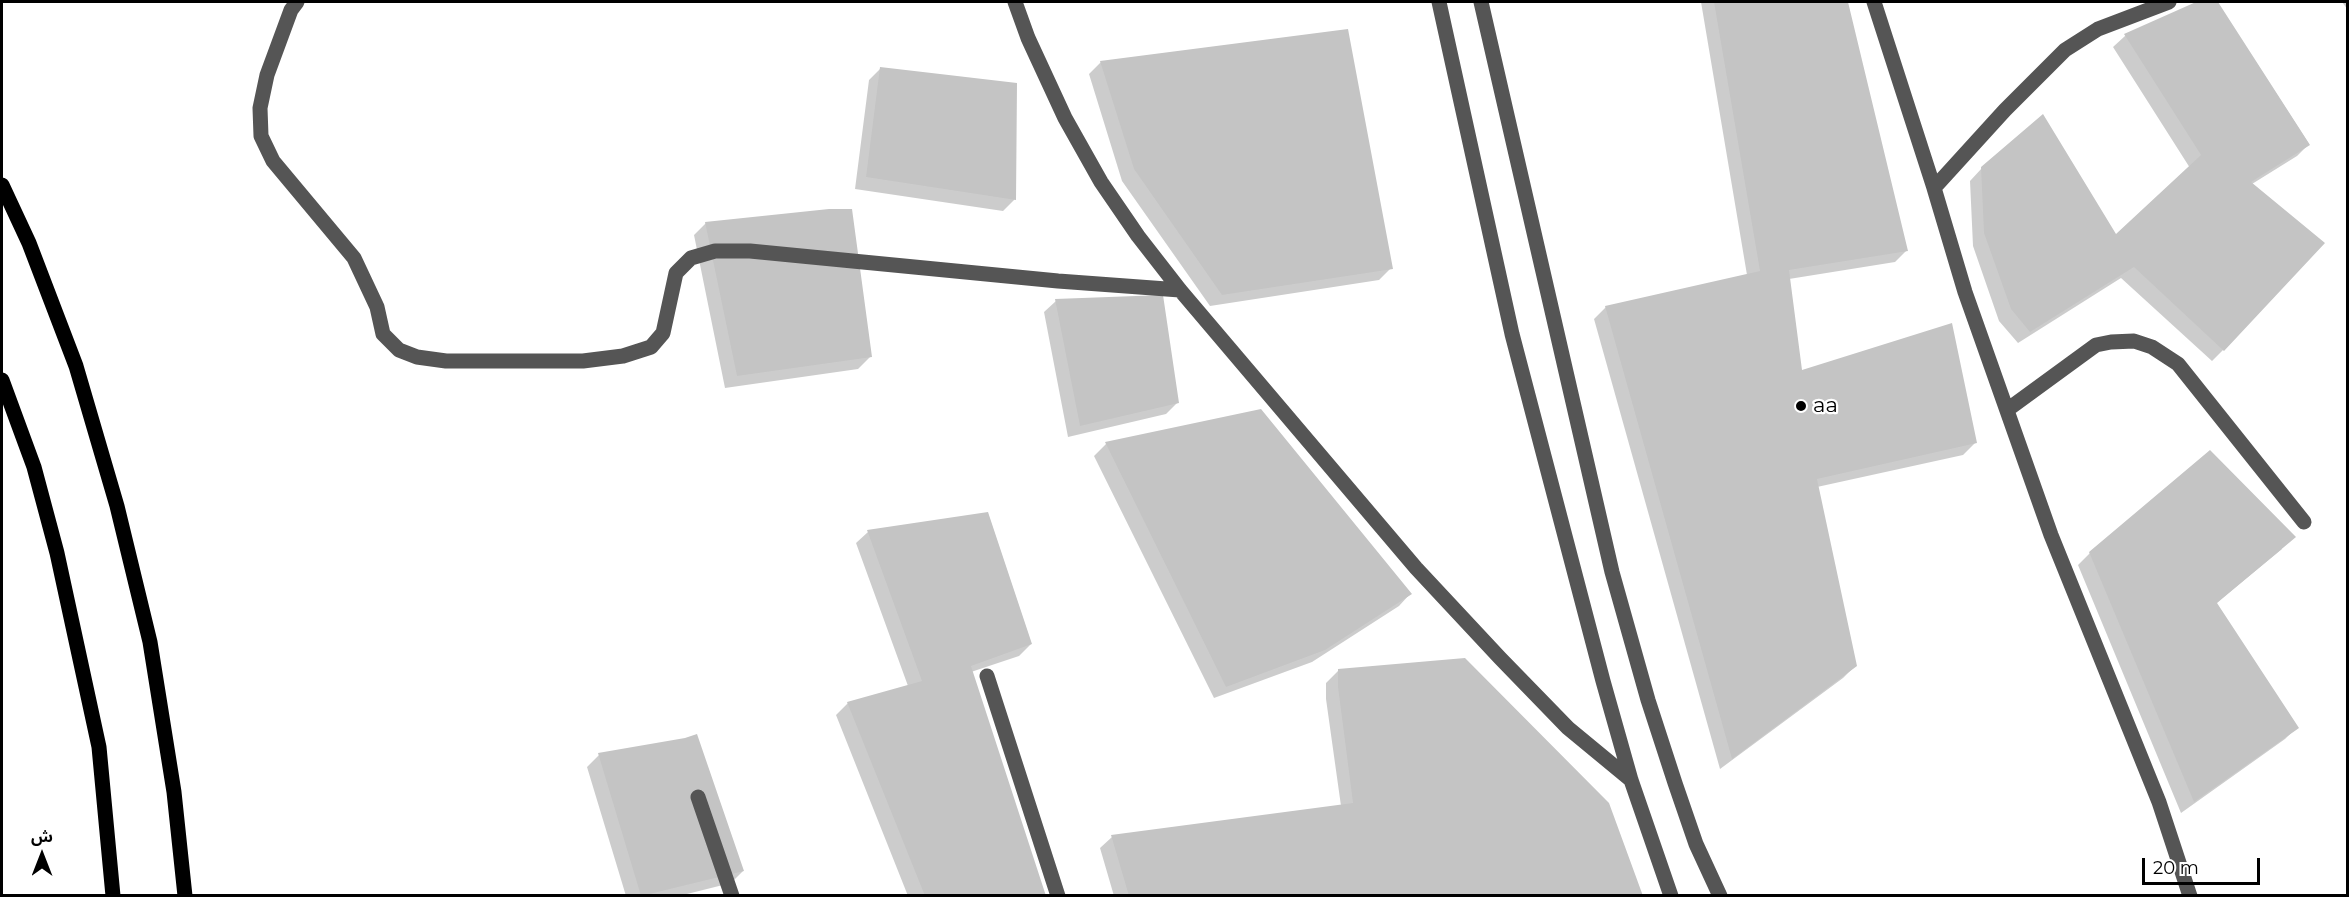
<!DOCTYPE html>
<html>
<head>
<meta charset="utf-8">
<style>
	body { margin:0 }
	#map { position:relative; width:2349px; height:897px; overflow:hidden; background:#fff; font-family:Montserrat,"Noto Sans Arabic",sans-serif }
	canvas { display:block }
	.frame { position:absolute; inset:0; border:3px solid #000; pointer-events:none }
	.north { position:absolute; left:12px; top:825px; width:60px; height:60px; -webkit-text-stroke:4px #fff; paint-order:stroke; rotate:0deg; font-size:16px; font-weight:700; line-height:24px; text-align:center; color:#000 }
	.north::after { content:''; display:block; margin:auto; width:21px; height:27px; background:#000; clip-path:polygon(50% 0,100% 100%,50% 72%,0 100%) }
	.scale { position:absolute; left:2142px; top:858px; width:118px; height:27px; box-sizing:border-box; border:3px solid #000; border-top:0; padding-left:8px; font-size:18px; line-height:21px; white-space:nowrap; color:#000; -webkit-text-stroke:4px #fff; paint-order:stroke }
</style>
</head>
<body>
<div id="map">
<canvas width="2349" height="897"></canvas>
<div class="frame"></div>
<div class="north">ش</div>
<div class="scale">20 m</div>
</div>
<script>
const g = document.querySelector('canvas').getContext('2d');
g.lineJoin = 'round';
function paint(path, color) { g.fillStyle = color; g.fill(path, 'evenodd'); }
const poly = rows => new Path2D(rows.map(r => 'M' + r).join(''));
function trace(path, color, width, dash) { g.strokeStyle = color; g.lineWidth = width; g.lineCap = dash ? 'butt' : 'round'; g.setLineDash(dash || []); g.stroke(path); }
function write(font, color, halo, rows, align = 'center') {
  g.font = font + ' Montserrat,sans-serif'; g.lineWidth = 4.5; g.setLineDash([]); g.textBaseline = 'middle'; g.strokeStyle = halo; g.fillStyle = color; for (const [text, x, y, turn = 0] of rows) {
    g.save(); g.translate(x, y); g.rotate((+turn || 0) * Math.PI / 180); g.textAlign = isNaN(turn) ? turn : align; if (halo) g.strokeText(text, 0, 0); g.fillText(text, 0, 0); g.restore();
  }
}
paint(poly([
	[1701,2,1846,2,1907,250,1895,262,1789,279,1801,372,1975,443,1963,455,1817,487,1855,666,1843,678,1720,769,1594,319,1606,307,1747,275],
	[2199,2,2217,2,2309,144,2297,156,2252,184,2223,350,2212,361,2121,278,2018,343,1999,321,1973,246,1970,181,1982,168,2116,237,2190,168,2113,47,2125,36],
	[2342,2,2348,2,2348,10],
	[1101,62,1391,268,1379,280,1210,306,1122,181,1089,74],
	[881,68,1015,199,1003,211,855,189,869,80],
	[706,223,870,357,858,369,725,388,694,235],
	[1056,301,1178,402,1166,414,1068,437,1044,312],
	[1261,411,1410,594,1399,606,1312,662,1214,698,1094,456,1106,444],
	[868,532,1031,644,1019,656,971,672,1044,896,908,896,836,715,848,703,908,686,856,543],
	[2282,549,2215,604,2297,727,2285,739,2181,813,2078,565,2090,553],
	[1338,671,1641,896,1114,896,1100,848,1112,837,1341,806,1326,699,1326,683],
	[599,755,743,871,731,883,679,896,626,896,587,767]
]), '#0003');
paint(poly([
	[1714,2,1848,2,1908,251,1789,270,1802,370,1952,323,1977,443,1817,479,1857,666,1732,759,1605,306,1760,271],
	[2196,2,2218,2,2310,145,2251,182,2325,243,2224,351,2134,267,2030,332,2011,309,1984,233,1981,167,2043,114,2116,234,2201,155,2124,34],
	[1348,29,1393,269,1222,295,1134,169,1100,61],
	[880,67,1017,83,1016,200,866,177],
	[829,209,852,209,872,357,737,376,705,222],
	[1163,295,1179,403,1080,426,1055,299],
	[1261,409,1412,594,1325,650,1226,687,1105,442],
	[2210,450,2296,537,2217,603,2299,728,2194,802,2089,552],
	[988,512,1032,644,971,666,1046,896,925,896,847,702,922,681,867,530],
	[1465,658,1609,803,1643,896,1129,896,1111,835,1353,803,1338,687,1338,669],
	[697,734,744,871,641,896,598,753,685,738]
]), '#c4c4c4');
trace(poly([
	[297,2,291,10,267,75,260,108,261,136,273,161,354,258,377,307,383,334,399,350,417,357,446,361,583,361,623,356,651,347,663,333,676,273,691,258,715,251,750,251,1058,281,1180,290],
	[1015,2,1028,38,1065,118,1101,182,1138,236,1180,290,1416,568,1500,658,1568,728,1631,780],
	[1439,2,1512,334,1603,681,1631,780,1671,896],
	[1481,2,1612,572,1648,700,1675,783,1696,844,1720,896],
	[1874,2,1934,188],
	[2169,2,2098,29,2065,50,2005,110,1934,188,1965,292,2051,535,2159,802,2190,896],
	[2007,410,2096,345,2111,342,2134,341,2152,347,2178,364,2304,522],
	[987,676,1058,896],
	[698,797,732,896]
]), '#555', 15);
trace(poly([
	[2,185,29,243,76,366,117,506,150,642,174,792,185,896],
	[2,380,34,467,57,553,99,747,113,896]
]), '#000', 15);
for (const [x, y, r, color] of [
	[1801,406,6,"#000"]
]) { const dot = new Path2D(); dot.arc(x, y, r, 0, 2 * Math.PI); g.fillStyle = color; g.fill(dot); trace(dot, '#fff', 2); }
write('21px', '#000', '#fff', [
	["aa",1813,406]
], 'left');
</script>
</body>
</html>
